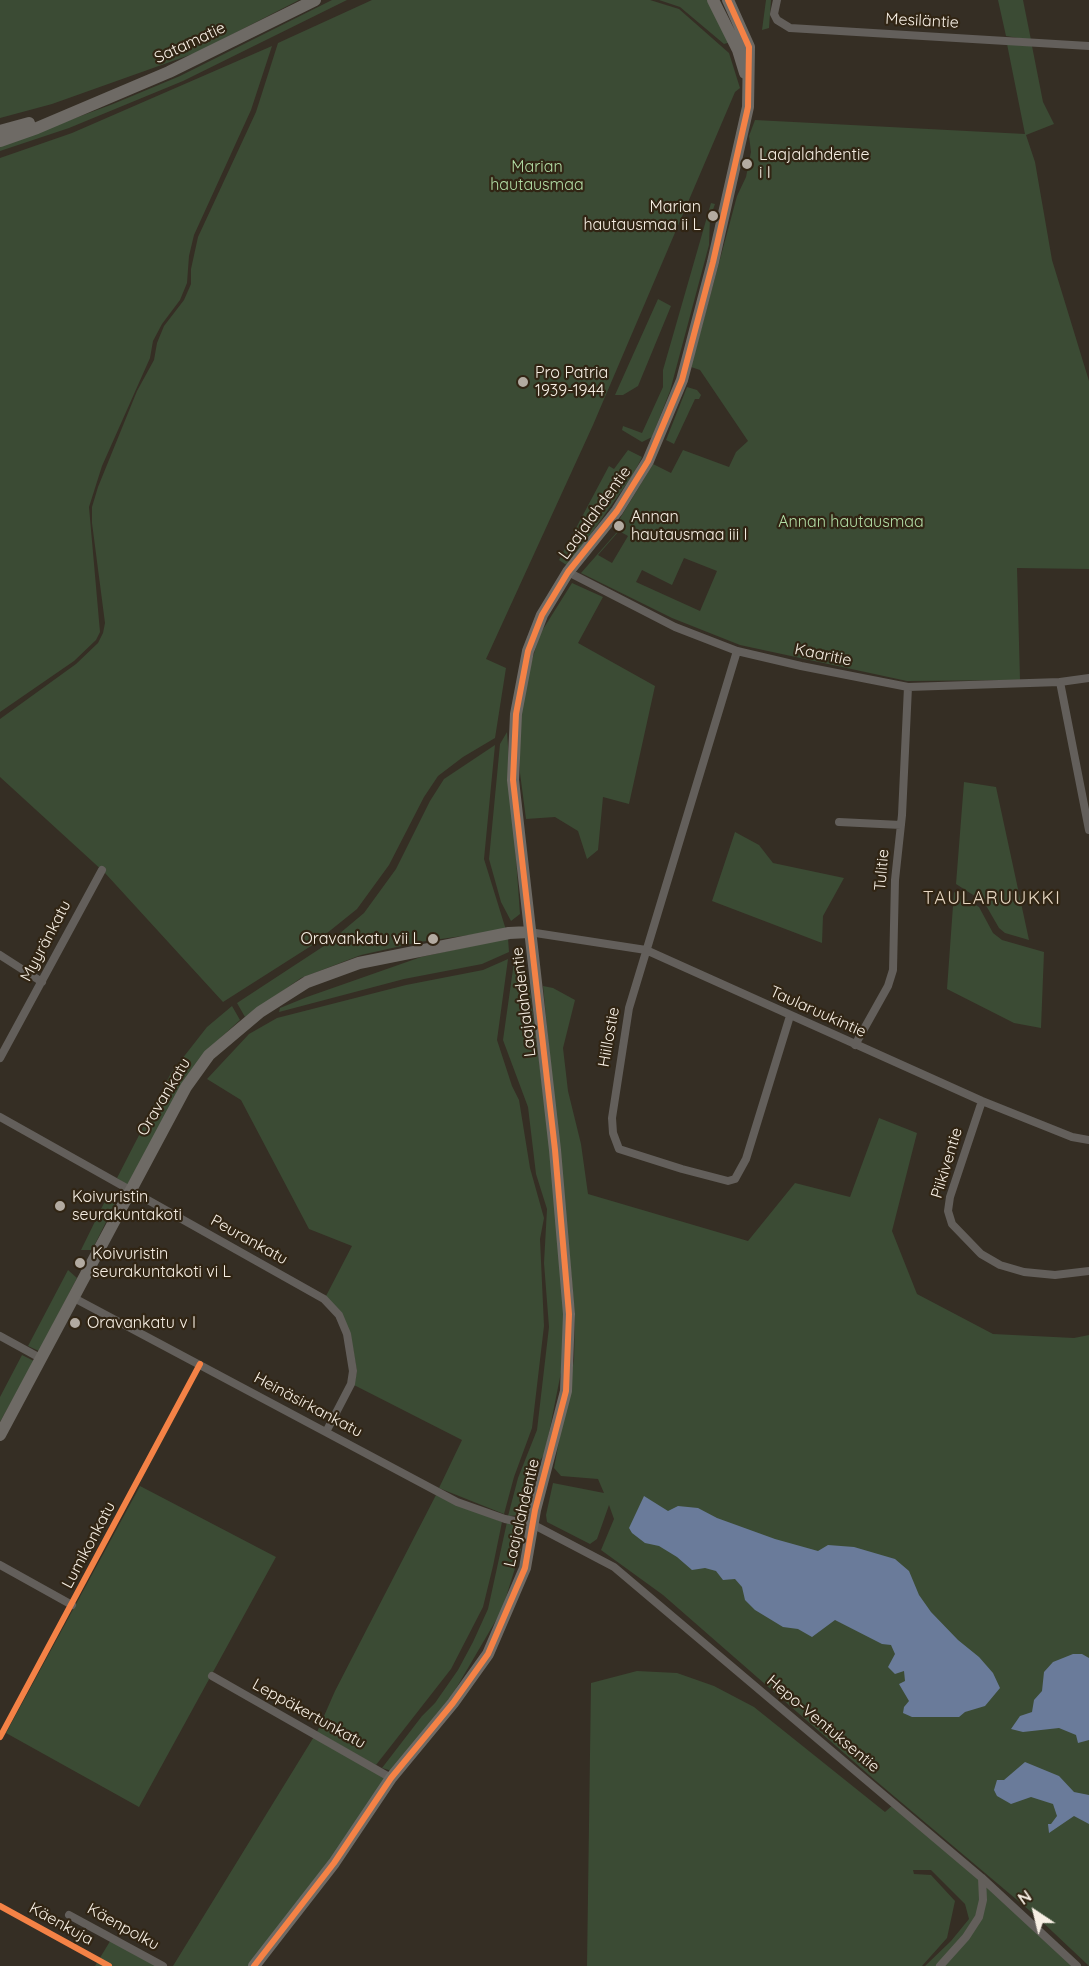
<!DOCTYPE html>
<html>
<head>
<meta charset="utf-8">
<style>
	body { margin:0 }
	#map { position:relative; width:1089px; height:1966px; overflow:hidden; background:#352e24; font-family:Quicksand,sans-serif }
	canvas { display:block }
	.north { position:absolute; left:1005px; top:1882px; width:60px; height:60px; -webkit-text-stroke:4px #312514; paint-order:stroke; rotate:325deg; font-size:16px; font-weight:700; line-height:24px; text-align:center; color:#f7efe4 }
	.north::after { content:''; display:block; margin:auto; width:21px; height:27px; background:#f7efe4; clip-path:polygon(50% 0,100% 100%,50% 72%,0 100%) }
</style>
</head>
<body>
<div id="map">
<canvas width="1089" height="1966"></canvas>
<div class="north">N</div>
</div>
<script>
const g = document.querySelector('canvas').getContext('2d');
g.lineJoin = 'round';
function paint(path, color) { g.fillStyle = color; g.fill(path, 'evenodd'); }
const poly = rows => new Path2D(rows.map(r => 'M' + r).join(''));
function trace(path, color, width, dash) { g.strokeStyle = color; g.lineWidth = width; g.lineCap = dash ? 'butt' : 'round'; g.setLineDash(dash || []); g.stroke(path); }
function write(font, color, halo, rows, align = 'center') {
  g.font = font + ' Quicksand,sans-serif'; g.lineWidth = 4.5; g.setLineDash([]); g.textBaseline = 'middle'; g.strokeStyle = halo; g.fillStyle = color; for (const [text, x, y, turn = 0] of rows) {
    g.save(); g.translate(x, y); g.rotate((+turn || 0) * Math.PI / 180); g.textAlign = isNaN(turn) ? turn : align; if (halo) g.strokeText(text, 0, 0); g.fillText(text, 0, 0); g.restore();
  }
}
paint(poly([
	[0,0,299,0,198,52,52,104,0,118],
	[332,0,347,0,183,81,69,128,0,151,0,146,113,104,180,76],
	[372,0,650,0,679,9,729,53,740,88,735,92,593,425,486,659,506,668,495,738,463,757,438,776,424,797,389,865,357,909,311,946,223,1002,105,873,0,777,0,719,76,664,98,643,103,633,105,623,92,523,92,507,98,487,137,391,154,360,157,343,164,326,184,300,191,284,191,269,198,237,256,112,278,43],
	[659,0,708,0,731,42,724,44,680,7],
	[766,0,771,0,769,28,762,30],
	[998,0,1023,0,1031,40,1006,36],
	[1007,44,1032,46,1043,102,1054,124,1026,135,1035,162,1052,260,1089,381,1089,569,1017,568,1020,680,907,681,740,645,672,618,581,573,624,524,619,520,653,464,671,473,683,450,729,467,736,452,748,441,700,370,691,367,737,196,746,177,751,152,749,136,755,120,1025,134],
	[619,531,628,536,612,563,598,555],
	[684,558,717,571,700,611,636,582,642,570,672,585],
	[272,46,251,110,194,235,189,256,187,283,180,300,162,324,153,341,150,358,102,466,89,507,100,632,96,640,74,661,0,712,0,158,72,133],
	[711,203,715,204,710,218,709,245,670,391,652,437,642,442,622,430,623,426,642,433,663,387,663,370],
	[658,299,671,306,638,386,623,395,615,395],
	[687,387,697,390,701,395,699,399,695,399,674,444,666,440],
	[628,450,642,457,633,475,568,566,559,560,609,466,614,469],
	[572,583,603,597,578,643,655,686,629,804,603,797,598,850,587,859,578,831,555,817,526,819,520,773,519,726,526,680,540,634],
	[507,732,520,914,511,921,501,902,489,859,500,744],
	[495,745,484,859,506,930,419,942,361,955,301,978,245,1017,237,1003,327,944,364,913,396,869,430,801,444,779],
	[964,782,996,787,1029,940,1005,933,999,928,984,902,956,884],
	[735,832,759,845,773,863,844,878,823,916,822,943,712,901],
	[954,892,979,907,993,933,1002,940,1044,952,1041,1028,1014,1023,947,989],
	[508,938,509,952,482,964,404,979,279,1012,280,1008,307,997,421,957],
	[508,959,497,1040,512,1086,519,1100,530,1168,544,1218,540,1239,544,1326,532,1428,514,1477,504,1514,439,1488,462,1440,354,1385,357,1371,350,1333,326,1296,352,1246,309,1229,241,1100,207,1079,249,1034,277,1018,406,985,483,970],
	[514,962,527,976,530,991,550,1145,565,1314,564,1357,545,1453,539,1462,523,1515,508,1516,518,1478,537,1430,549,1327,544,1263,547,1209,536,1174,528,1107,503,1040],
	[543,986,553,988,575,1000,563,1048,568,1091,581,1144,588,1194,748,1241,795,1183,850,1197,879,1118,917,1133,892,1231,917,1294,993,1334,1074,1338,1089,1335,1089,1966,1036,1916,876,1781,663,1595,601,1550,614,1519,609,1505,597,1539,590,1544,547,1522,546,1515,553,1483,604,1493,598,1479,561,1476,554,1468,574,1360,575,1314],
	[232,1006,240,1020,205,1052,127,1185,117,1178,171,1073,207,1027],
	[107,1197,116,1202,92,1250,81,1250],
	[68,1270,77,1278,39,1351,28,1346],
	[22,1355,34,1361,0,1422,0,1397],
	[140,1486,276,1557,139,1807,6,1733],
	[436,1495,502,1522,493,1566,483,1607,451,1669,376,1765,317,1732,335,1691],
	[507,1522,523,1530,521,1549,502,1610,451,1697,392,1771,382,1768,422,1716,435,1703,458,1670,473,1642,488,1609],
	[637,1671,677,1673,714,1686,754,1707,885,1812,894,1804,1077,1966,925,1966,951,1941,969,1919,965,1904,931,1870,913,1870,914,1874,931,1875,955,1901,947,1938,922,1966,587,1966,591,1683],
	[315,1735,391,1778,254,1966,173,1966],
	[112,1938,163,1966,95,1966]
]), '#3b4b34');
paint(poly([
	[644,1496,668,1511,678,1506,698,1508,717,1518,775,1539,818,1551,828,1545,854,1547,895,1559,909,1571,919,1595,931,1612,958,1640,979,1657,993,1673,1000,1688,985,1706,965,1712,959,1717,912,1717,903,1713,904,1707,909,1701,899,1684,905,1681,904,1671,895,1674,888,1667,895,1654,891,1645,882,1644,835,1620,812,1637,798,1629,783,1627,755,1610,745,1600,742,1587,735,1579,723,1580,716,1571,705,1568,692,1570,677,1557,659,1546,645,1543,632,1533,629,1528],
	[1073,1654,1082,1654,1089,1658,1089,1740,1078,1743,1076,1735,1059,1728,1023,1732,1011,1729,1020,1716,1032,1712,1034,1700,1042,1691,1044,1672,1053,1662],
	[1025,1762,1059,1776,1074,1792,1089,1795,1089,1824,1074,1816,1049,1833,1048,1824,1051,1824,1057,1816,1053,1804,1031,1797,1011,1804,997,1796,994,1790,997,1780,1004,1780]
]), '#6a7b9a');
trace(poly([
	[777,0,774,14,777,20,790,28,1089,46],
	[568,572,675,627,737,651,801,666,908,687,1060,682,1089,678],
	[737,651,629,1008,612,1118,613,1133,619,1149,682,1169,728,1181,735,1179,746,1159,790,1016],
	[1060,682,1089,830],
	[839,822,901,825],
	[529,932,646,950,982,1101,1072,1137,1089,1140],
	[0,955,42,982],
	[855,1045,888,986,893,970,895,880,902,815,908,687],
	[0,1058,102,870],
	[982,1101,950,1197,948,1211,952,1224,981,1254,1000,1265,1024,1272,1055,1275,1089,1271],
	[0,1117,324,1299,339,1315,347,1334,353,1371,351,1384,326,1432],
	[74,1298,457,1502,505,1519,534,1525,614,1567,982,1878,1077,1966],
	[0,1336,42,1359],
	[0,1565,72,1605],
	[212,1676,391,1778],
	[69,1915,163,1966],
	[940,1966,966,1937,979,1917,983,1900,982,1878]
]), '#635f5b', 8);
trace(poly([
	[713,0,738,50,745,73],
	[0,131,29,123],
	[0,141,37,128,169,72,315,0],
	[0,1435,186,1087,209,1055,260,1012,307,982,359,963,509,933,529,932],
	[254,1966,334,1863,391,1778,453,1703,488,1654,525,1568,535,1510,566,1391,569,1314,555,1150,513,780,516,714,528,651,542,615,568,572,617,511,648,461,682,380,713,262,748,107,749,47,728,0]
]), '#6e6a65', 12);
trace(poly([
	[0,1737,200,1364],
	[0,1906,109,1966],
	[254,1966,334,1863,391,1778,453,1703,488,1654,525,1568,535,1510,566,1391,569,1314,555,1150,513,780,516,714,528,651,542,615,568,572,617,511,648,461,682,380,713,262,748,107,749,47,728,0]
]), '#f48246', 6);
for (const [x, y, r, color] of [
	[747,164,6,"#b3aba1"],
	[713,216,6,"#b3aba1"],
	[523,382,6,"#b3aba1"],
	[619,526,6,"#b3aba1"],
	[433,939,6,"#b3aba1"],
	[60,1206,6,"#b3aba1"],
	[80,1263,6,"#b3aba1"],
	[75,1323,6,"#b3aba1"]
]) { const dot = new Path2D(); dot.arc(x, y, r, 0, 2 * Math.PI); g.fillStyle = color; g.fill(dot); trace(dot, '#312514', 2); }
write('16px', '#f7efe4', '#312514', [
	["Mesiläntie",922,21,3],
	["Satamatie",190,43,-25],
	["Laajalahdentie",595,513,-54],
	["Kaaritie",823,655,12],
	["Tulitie",882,870,-85],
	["Myyränkatu",46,941,-62],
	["Laajalahdentie",524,1002,-97],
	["Taularuukintie",818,1012,24],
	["Hiillostie",609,1037,-80],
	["Oravankatu",164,1097,-59],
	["Piikiventie",947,1163,-73],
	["Peurankatu",249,1240,29],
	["Heinäsirkankatu",308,1405,28],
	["Laajalahdentie",522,1513,-77],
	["Lumikonkatu",89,1545,-62],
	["Leppäkertunkatu",309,1714,29],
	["Hepo-Ventuksentie",823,1724,40],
	["Käenkuja",61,1924,29],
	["Käenpolku",123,1927,29]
]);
write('16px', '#f7efe4', '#312514', [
	["Laajalahdentie",759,155],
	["i I",759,173],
	["Marian",701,207,"right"],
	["hautausmaa ii L",701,225,"right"],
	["Pro Patria",535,373],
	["1939-1944",535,391],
	["Annan",631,517],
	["hautausmaa iii I",631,535],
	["Oravankatu vii L",421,939,"right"],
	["Koivuristin",72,1197],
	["seurakuntakoti",72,1215],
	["Koivuristin",92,1254],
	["seurakuntakoti vi L",92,1272],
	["Oravankatu v I",87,1323]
], 'left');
write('16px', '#b2dda5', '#312514', [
	["Marian",537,167],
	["hautausmaa",537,185],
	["Annan hautausmaa",851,522]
]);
g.letterSpacing = '1.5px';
write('18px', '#e7d7c2', '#312514', [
	["TAULARUUKKI",992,899]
]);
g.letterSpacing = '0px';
</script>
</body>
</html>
